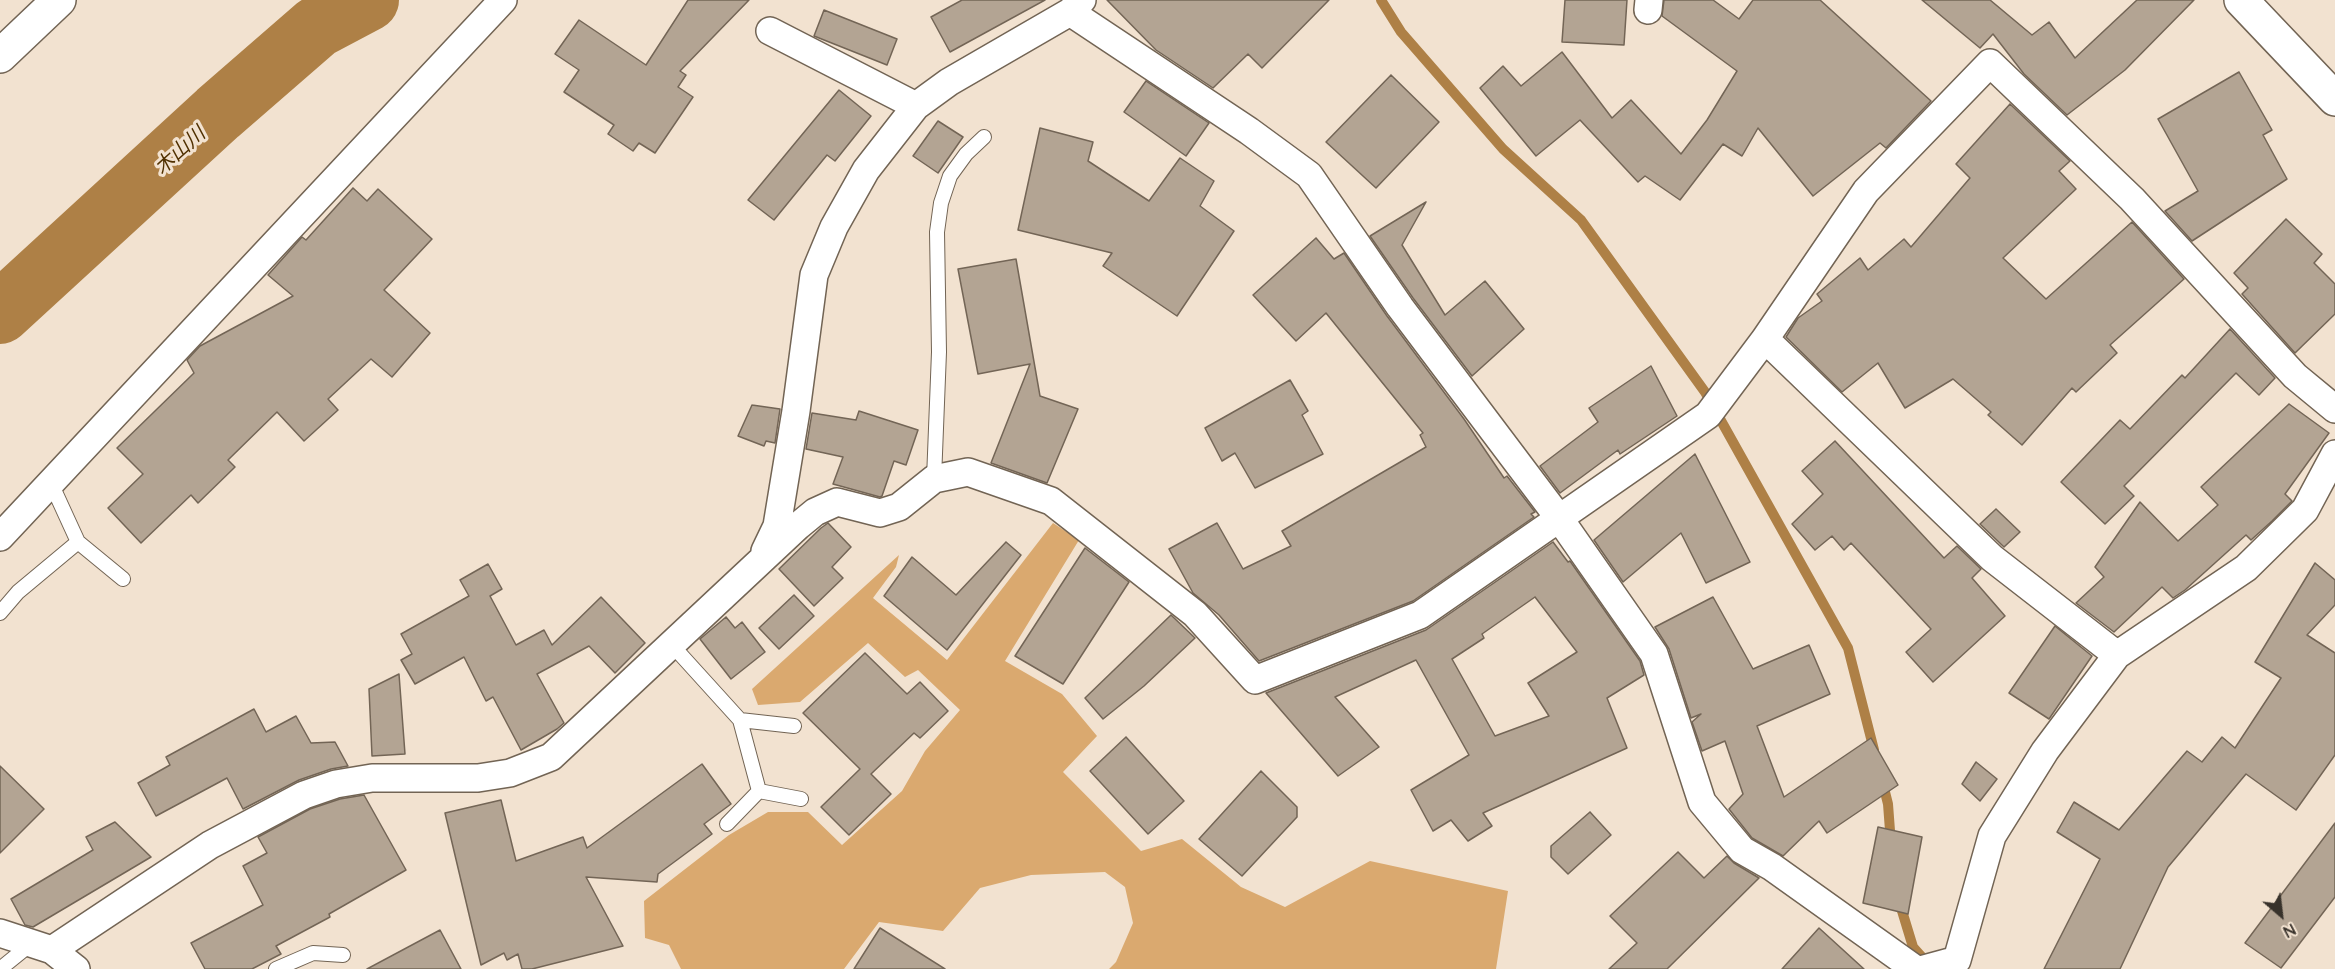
<!DOCTYPE html>
<html>
<head>
<meta charset="utf-8">
<style>
	body { margin:0 }
	#map { position:relative; width:2335px; height:969px; overflow:hidden; background:#f2e2d0; font-family:Quicksand,sans-serif }
	canvas { display:block }
	.north { position:absolute; left:2251px; top:885px; width:60px; height:60px; -webkit-text-stroke:4px #f2e2d0; paint-order:stroke; rotate:152deg; font-size:16px; font-weight:700; line-height:24px; text-align:center; color:#38322b }
	.north::after { content:''; display:block; margin:auto; width:21px; height:27px; background:#38322b; clip-path:polygon(50% 0,100% 100%,50% 72%,0 100%) }
</style>
</head>
<body>
<div id="map">
<canvas width="2335" height="969"></canvas>
<div class="north">N</div>
</div>
<script>
const g = document.querySelector('canvas').getContext('2d');
g.lineJoin = 'round';
function paint(path, color) { g.fillStyle = color; g.fill(path, 'evenodd'); }
const poly = rows => new Path2D(rows.map(r => 'M' + r).join(''));
function trace(path, color, width, dash) { g.strokeStyle = color; g.lineWidth = width; g.lineCap = dash ? 'butt' : 'round'; g.setLineDash(dash || []); g.stroke(path); }
function write(font, color, halo, rows, align = 'center') {
  g.font = font + ' Quicksand,"Noto Sans JP",sans-serif'; g.lineWidth = 6; g.setLineDash([]); g.textBaseline = 'middle'; g.strokeStyle = halo; g.fillStyle = color; for (const [text, x, y, turn = 0] of rows) {
    g.save(); g.translate(x, y); g.rotate((+turn || 0) * Math.PI / 180); g.textAlign = isNaN(turn) ? turn : align; if (halo) g.strokeText(text, 0, 0); g.fillText(text, 0, 0); g.restore();
  }
}
paint(poly([
	[1053,523,1079,540,1005,661,1062,694,1097,736,1063,772,1141,851,1182,839,1241,887,1285,907,1370,861,1508,891,1496,969,1109,969,1116,962,1133,923,1125,887,1105,872,1031,875,980,888,943,931,879,922,844,969,681,969,669,945,645,938,644,901,729,835,768,812,808,812,842,845,902,791,925,751,960,710,918,670,905,677,868,643,800,702,758,705,752,689,899,555,896,567,873,598,947,660]
]), '#daa96f');
trace(poly([
	[1381,0,1401,32,1503,149,1581,220,1705,392,1848,648,1874,750],
	[1882,780,1888,804,1891,844],
	[1899,901,1913,947,1931,967]
]), '#ae8046', 10);
trace(poly([
	[0,313,218,113,317,27,368,0]
]), '#ae8046', 62);
const building = poly([
	[688,0,749,0,680,71,686,75,678,87,693,97,655,153,639,143,633,151,608,134,614,125,564,92,579,70,555,54,579,20,646,65,688,0],
	[962,0,1045,0,950,52,931,17,962,0],
	[1107,0,1329,0,1262,68,1248,54,1213,88,1156,50,1107,0],
	[1565,0,1627,0,1624,45,1562,42,1565,0],
	[1664,0,1713,0,1739,19,1753,0,1820,0,1931,101,1886,148,1880,143,1813,196,1758,128,1742,156,1723,144,1680,200,1645,176,1638,182,1580,120,1536,156,1480,88,1503,66,1521,86,1562,52,1612,118,1631,100,1681,154,1707,120,1737,71,1662,16,1664,0],
	[1922,0,1990,0,2032,35,2049,22,2075,58,2137,0,2194,0,2125,70,2067,115,2024,74,1993,34,1980,48,1922,0],
	[824,10,897,39,887,65,814,36,824,10],
	[2239,72,2272,130,2263,135,2287,179,2192,241,2165,211,2198,191,2158,119,2239,72],
	[1391,75,1439,122,1376,188,1326,142,1391,75],
	[1146,81,1209,123,1186,156,1124,112,1146,81],
	[839,90,871,116,835,161,827,155,774,220,748,200,839,90],
	[2010,104,2070,161,2059,171,2076,189,2003,258,2046,299,2132,222,2184,279,2110,345,2117,353,2076,392,2072,388,2022,445,1988,415,1991,412,1953,379,1905,408,1878,363,1842,392,1786,337,1798,318,1822,301,1817,294,1860,258,1868,270,1904,239,1911,247,1970,178,1956,164,2010,104],
	[938,121,963,137,938,173,913,156,938,121],
	[1040,128,1093,142,1088,161,1149,201,1180,158,1214,181,1200,206,1234,231,1177,316,1103,266,1112,253,1018,230,1040,128],
	[353,188,367,201,378,189,432,239,384,290,430,333,392,377,371,359,328,399,338,410,304,441,277,412,228,460,235,467,198,503,191,495,141,543,108,508,143,474,117,448,194,373,187,360,200,346,293,296,268,275,302,237,306,240,353,188],
	[1426,202,1402,245,1445,315,1485,281,1524,329,1472,376,1413,298,1370,236,1426,202],
	[2286,219,2322,254,2314,263,2335,284,2335,314,2295,353,2242,294,2248,288,2234,273,2286,219],
	[1316,238,1334,259,1344,253,1387,316,1464,419,1504,478,1507,476,1535,512,1531,514,1534,517,1413,601,1259,661,1219,615,1193,593,1169,549,1217,523,1243,569,1291,546,1282,531,1426,447,1420,435,1423,433,1326,313,1296,341,1253,295,1316,238],
	[1016,259,1040,396,1078,409,1047,483,991,463,1030,364,978,374,958,269,1016,259],
	[2230,329,2275,378,2259,395,2236,373,2124,486,2134,496,2105,524,2061,482,2120,420,2130,429,2182,375,2185,378,2230,329],
	[1651,366,1677,416,1620,454,1618,450,1560,493,1540,466,1598,422,1589,408,1651,366],
	[1290,380,1308,411,1302,415,1323,454,1255,488,1235,453,1222,461,1205,428,1290,380],
	[2289,404,2329,433,2285,494,2292,501,2272,521,2251,540,2246,535,2185,590,2173,598,2162,587,2114,632,2076,603,2104,577,2095,567,2140,502,2178,541,2218,505,2201,487,2289,404],
	[752,405,780,409,775,443,766,441,764,446,738,436,752,405],
	[859,411,918,430,906,465,894,461,882,496,880,497,833,484,843,457,806,449,812,413,856,420,859,411],
	[1835,441,1944,558,1957,546,1981,569,1972,578,2005,616,1933,682,1906,652,1931,629,1851,543,1844,550,1832,536,1815,550,1792,524,1823,494,1802,471,1835,441],
	[1695,454,1750,562,1706,583,1681,533,1623,582,1594,540,1695,454],
	[1996,509,2020,532,2004,547,1980,524,1996,509],
	[828,523,851,547,832,567,843,578,814,606,779,569,821,528,828,523],
	[1006,542,1021,555,947,650,884,596,912,557,956,595,1006,542],
	[1553,542,1568,562,1570,561,1640,661,1644,675,1607,698,1627,748,1483,813,1492,826,1468,841,1451,820,1433,831,1411,790,1469,755,1416,660,1335,697,1379,747,1338,776,1266,693,1426,630,1553,542],
	[1535,597,1577,652,1528,683,1549,716,1495,736,1452,659,1484,638,1482,634,1535,597],
	[1085,548,1129,582,1063,684,1015,656,1085,548],
	[2315,563,2335,580,2335,605,2307,635,2335,653,2335,755,2296,810,2246,774,2168,867,2120,969,2044,969,2100,859,2057,832,2074,802,2119,830,2187,751,2202,762,2222,737,2235,748,2281,678,2255,662,2315,563],
	[488,564,502,589,490,596,516,645,544,630,552,645,601,597,645,643,615,673,589,646,537,674,564,723,557,729,521,750,493,697,486,701,464,657,415,684,401,660,412,654,401,634,469,596,460,580,488,564],
	[794,595,814,616,779,649,759,628,794,595],
	[1713,597,1753,669,1809,645,1830,694,1757,726,1784,797,1871,738,1898,785,1827,833,1819,821,1783,856,1752,838,1729,809,1743,794,1725,741,1702,751,1692,722,1701,714,1691,718,1669,649,1655,627,1713,597],
	[1171,615,1195,638,1144,686,1103,719,1085,698,1171,615],
	[726,617,735,628,742,622,765,652,731,679,700,639,726,617],
	[2055,626,2092,656,2049,719,2009,693,2055,626],
	[865,653,907,694,920,682,948,711,920,738,914,733,871,774,891,794,849,835,821,807,860,769,803,713,865,653],
	[399,674,405,754,372,756,369,689,399,674],
	[254,709,266,732,296,716,311,743,335,742,348,766,331,769,299,780,243,809,227,778,156,816,138,783,170,765,166,757,254,709],
	[1126,737,1184,801,1148,834,1090,771,1126,737],
	[1976,762,1997,779,1980,801,1962,784,1976,762],
	[702,764,731,804,704,824,712,834,658,874,657,882,586,877,623,946,532,969,522,969,518,954,507,960,504,953,481,965,445,813,501,800,516,861,583,837,587,848,702,764],
	[0,766,44,809,0,853,0,766],
	[1261,771,1297,807,1297,817,1242,876,1199,839,1261,771],
	[364,795,406,870,329,914,330,917,276,946,281,954,252,969,205,969,191,943,263,905,243,866,267,853,258,837,310,809,340,799,364,795],
	[1590,812,1611,835,1568,874,1551,857,1551,846,1590,812],
	[115,822,151,857,33,927,25,925,11,899,93,850,86,837,115,822],
	[2335,823,2335,897,2281,968,2245,943,2335,823],
	[1878,827,1922,837,1908,914,1863,903,1878,827],
	[1678,852,1704,878,1727,856,1734,863,1759,878,1667,969,1609,969,1637,943,1610,916,1678,852],
	[880,928,945,969,854,969,880,928],
	[1819,928,1864,969,1782,969,1819,928],
	[440,930,461,969,367,969,440,930]
]);
paint(building, '#b3a493');
trace(building, '#736556', 1.5);
const service = poly([
	[934,479,939,352,937,232,941,203,950,176,966,154,984,137],
	[51,483,78,542,123,579],
	[0,613,18,592,78,542],
	[672,645,740,720,794,726],
	[740,720,759,791,801,799],
	[727,824,759,791],
	[0,969,32,943],
	[276,969,313,953,343,955]
]);
const minor = poly([
	[1648,10,1649,0],
	[1070,12,1249,131,1309,175,1400,307,1559,518,1654,654,1702,802,1742,850,1772,867,1915,969],
	[770,31,916,106],
	[1765,339,1992,558,2117,655],
	[0,537,503,0],
	[765,551,777,526,796,411,814,275,834,227,866,170,916,106,949,82,1070,12,1082,0],
	[0,933,52,950,76,969],
	[52,950,210,845,304,795,336,784,372,778,478,778,510,773,551,757,798,526,815,512,837,502,880,513,899,507,934,479,968,472,1051,501,1195,614,1255,680,1420,615,1708,415,1765,339,1866,191,1990,63,2132,199,2295,376,2335,409],
	[1924,969,1957,960,1992,836,2045,751,2117,655,2246,568,2305,510,2335,454]
]);
const secondary = poly([
	[2241,0,2335,99]
]);
const primary = poly([
	[0,56,59,0]
]);
trace(service, '#726454', 16);
trace(minor, '#726454', 30);
trace(secondary, '#726454', 36);
trace(primary, '#726454', 36);
trace(service, '#fff', 14);
trace(minor, '#fff', 27);
trace(secondary, '#fff', 33);
trace(primary, '#fff', 33);
write('italic 20px', '#503000', '#f2e2d0', [
	["木山川",180,151,-42]
]);
</script>
</body>
</html>
